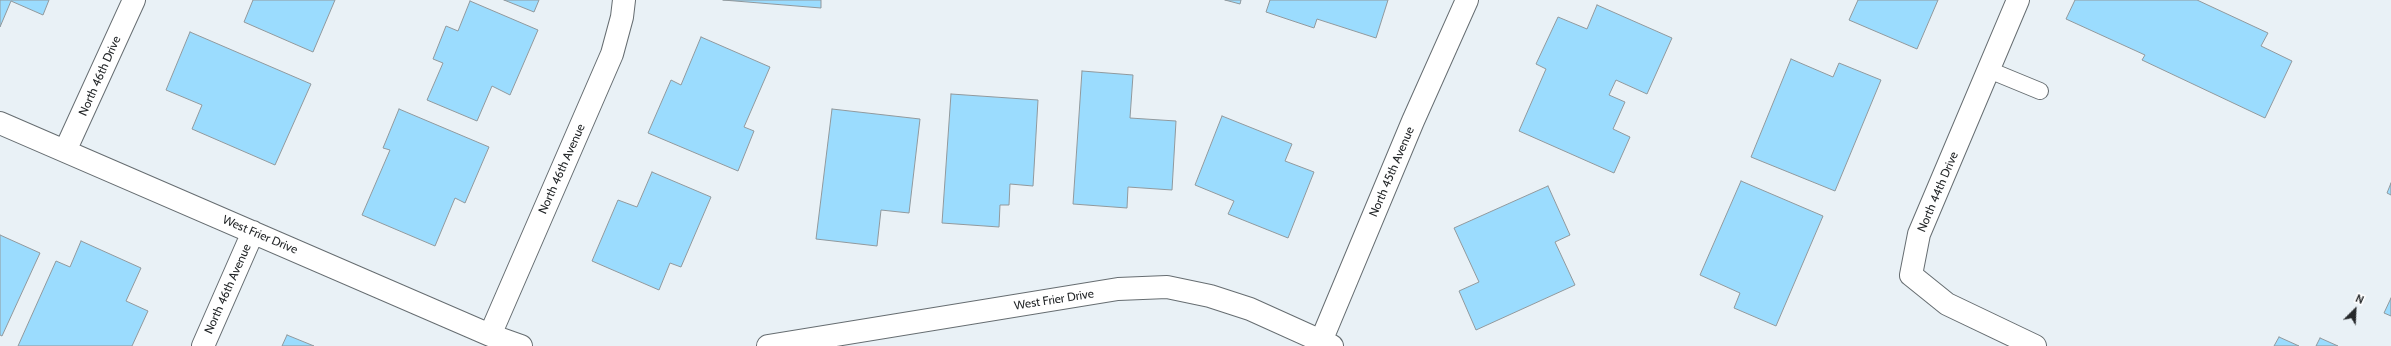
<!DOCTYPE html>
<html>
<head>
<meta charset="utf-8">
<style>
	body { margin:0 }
	#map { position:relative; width:2391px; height:346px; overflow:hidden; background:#e9f1f6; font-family:Cabin,sans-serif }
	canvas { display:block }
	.north { position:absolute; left:2335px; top:290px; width:40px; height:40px; -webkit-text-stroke:3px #fff; paint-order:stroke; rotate:24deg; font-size:11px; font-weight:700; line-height:16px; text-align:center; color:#26292b }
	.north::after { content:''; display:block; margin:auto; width:14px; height:18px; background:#26292b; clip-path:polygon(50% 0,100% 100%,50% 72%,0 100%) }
</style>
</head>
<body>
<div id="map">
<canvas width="2391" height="346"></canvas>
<div class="north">N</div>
</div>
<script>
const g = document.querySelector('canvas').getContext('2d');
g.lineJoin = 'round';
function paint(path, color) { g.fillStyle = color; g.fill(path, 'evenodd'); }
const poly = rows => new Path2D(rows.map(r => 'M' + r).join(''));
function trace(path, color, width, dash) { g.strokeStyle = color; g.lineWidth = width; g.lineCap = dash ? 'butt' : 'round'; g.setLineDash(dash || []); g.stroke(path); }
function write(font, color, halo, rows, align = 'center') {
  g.font = font + ' Cabin,sans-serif'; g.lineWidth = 3; g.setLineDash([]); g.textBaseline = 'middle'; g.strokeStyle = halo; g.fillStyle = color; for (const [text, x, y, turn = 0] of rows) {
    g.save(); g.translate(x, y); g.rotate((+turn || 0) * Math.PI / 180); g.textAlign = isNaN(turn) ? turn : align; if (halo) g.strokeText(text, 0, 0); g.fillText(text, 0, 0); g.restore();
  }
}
const building = poly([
	[0,0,49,0,43,15,11,1,0,27,0,0],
	[253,0,335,0,313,52,244,22,253,0],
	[504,0,539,0,534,12,504,0],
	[723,0,821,0,821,8,723,0],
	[1225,0,1241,0,1240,4,1225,0],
	[1270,0,1388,0,1376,38,1317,19,1314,28,1266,12,1270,0],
	[1858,0,1938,0,1917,49,1849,20,1858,0],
	[2075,0,2197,0,2268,33,2261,46,2292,61,2265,118,2142,60,2145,55,2066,19,2075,0],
	[470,1,538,30,510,95,492,86,477,121,427,100,443,63,433,59,446,26,458,31,470,1],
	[1597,5,1672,38,1647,94,1616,80,1609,95,1625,102,1613,129,1630,137,1614,173,1519,131,1546,69,1536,64,1558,17,1587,29,1597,5],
	[190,32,311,84,275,165,192,129,202,105,166,90,190,32],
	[701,37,770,67,744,127,754,131,738,171,648,133,671,80,681,85,701,37],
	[1791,59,1833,77,1839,63,1881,80,1835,191,1751,157,1791,59],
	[1082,71,1133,75,1130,118,1176,121,1172,190,1128,187,1127,208,1073,204,1082,71],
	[951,94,1038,100,1033,186,1010,184,1009,205,1000,205,999,227,942,223,951,94],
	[399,109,489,147,465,203,455,198,435,246,362,215,390,150,383,148,399,109],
	[832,109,920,119,909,213,881,210,877,246,816,239,832,109],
	[1222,116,1292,144,1285,161,1314,172,1288,238,1228,214,1234,201,1195,185,1222,116],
	[652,172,711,197,681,267,670,263,659,290,592,261,618,200,637,207,652,172],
	[1741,181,1823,216,1776,326,1734,308,1740,293,1700,275,1741,181],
	[2391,183,2391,195,2387,193,2391,183],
	[1548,186,1570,235,1555,242,1575,285,1476,330,1459,291,1479,282,1454,228,1548,186],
	[0,235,40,253,2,336,0,335,0,235],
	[81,241,141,268,126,301,148,311,132,346,18,346,56,261,70,267,81,241],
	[2391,298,2391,316,2384,313,2391,298],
	[287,335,314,346,282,346,287,335],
	[2279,337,2299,346,2274,346,2279,337],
	[2320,338,2338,346,2316,346,2320,338]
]);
paint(building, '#9bdcfe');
trace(building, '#91999d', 1);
const service = poly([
	[1989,70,2040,91]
]);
const minor = poly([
	[2018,0,1919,234,1911,275,1947,304,2035,346],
	[0,123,490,335,521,346],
	[65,151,134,0],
	[490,335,612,54,622,17,624,0],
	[203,346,253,232],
	[768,346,1118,289,1167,287,1210,296,1250,309,1332,346],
	[1319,346,1413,121,1467,0]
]);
trace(service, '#666d71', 18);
trace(minor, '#666d71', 24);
trace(service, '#fff', 16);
trace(minor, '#fff', 22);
write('12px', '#26292b', '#fff', [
	["North 46th Drive",100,76,-66],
	["North 46th Avenue",562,169,-66],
	["North 45th Avenue",1392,172,-67],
	["North 44th Drive",1938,192,-67],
	["West Frier Drive",260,235,23],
	["North 46th Avenue",228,289,-66],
	["West Frier Drive",1054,300,-9]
]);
</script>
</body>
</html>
